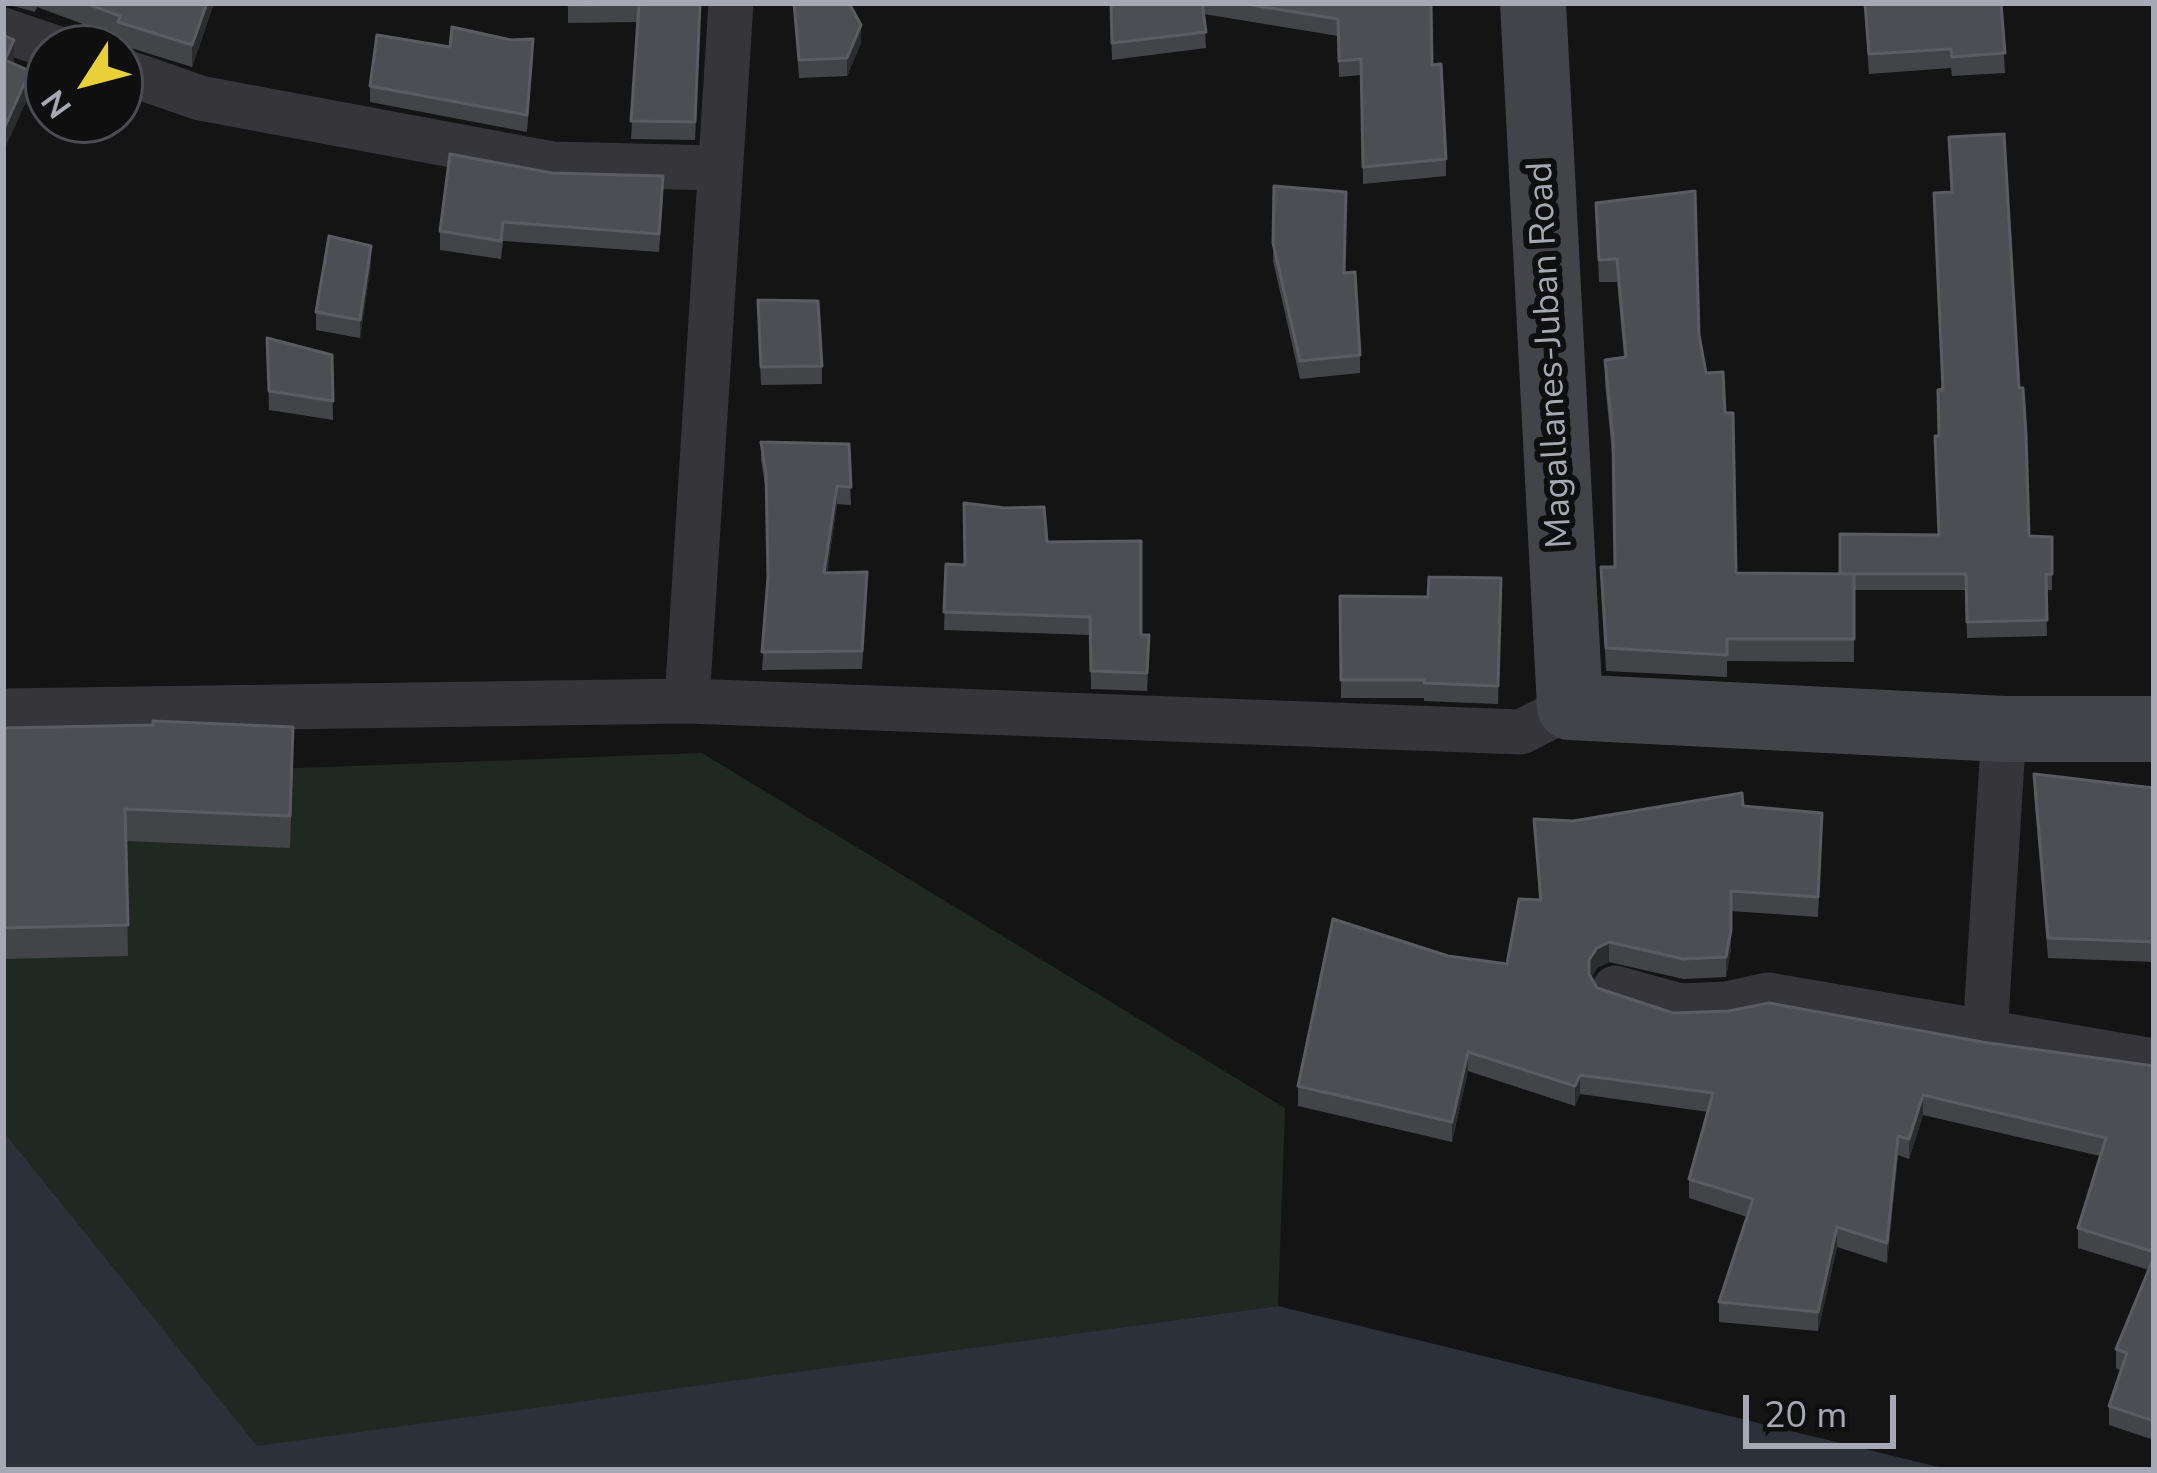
<!DOCTYPE html>
<html>
<head>
<meta charset="utf-8">
<style>
	body { margin:0 }
	#map { position:relative; width:2157px; height:1473px; overflow:hidden; background:#141415; font-family:"Nunito Sans",sans-serif }
	canvas { display:block }
	.frame { position:absolute; inset:0; border:6px solid #a6a8b5; pointer-events:none }
	.north { position:absolute; left:24px; top:24px; width:120px; height:120px; box-sizing:border-box; background:#0f0f10; border:3px solid #4b4c52; border-radius:50%; rotate:234deg; font-size:33px; font-weight:700; line-height:48px; text-align:center; color:#a6a8b5 }
	.north::after { content:''; display:block; margin:auto; width:42px; height:54px; background:#e8d039; clip-path:polygon(50% 0,100% 100%,50% 72%,0 100%) }
	.scale { position:absolute; left:1743px; top:1395px; width:153px; height:54px; box-sizing:border-box; border:6px solid #a6a8b5; border-top:0; padding-left:15px; font-size:36px; line-height:42px; white-space:nowrap; color:#a6a8b5; -webkit-text-stroke:9px #0f0f10; paint-order:stroke }
</style>
</head>
<body>
<div id="map">
<canvas width="2157" height="1473"></canvas>
<div class="frame"></div>
<div class="north">N</div>
<div class="scale">20 m</div>
</div>
<script>
const g = document.querySelector('canvas').getContext('2d');
g.lineJoin = 'round';
function paint(path, color) { g.fillStyle = color; g.fill(path, 'evenodd'); }
const poly = rows => new Path2D(rows.map(r => 'M' + r).join(''));
function trace(path, color, width, dash) { g.strokeStyle = color; g.lineWidth = width; g.lineCap = dash ? 'butt' : 'round'; g.setLineDash(dash || []); g.stroke(path); }
function write(font, color, halo, rows, align = 'center') {
  g.font = font + ' "Nunito Sans",sans-serif'; g.lineWidth = 12; g.setLineDash([]); g.textBaseline = 'middle'; g.strokeStyle = halo; g.fillStyle = color; for (const [text, x, y, turn = 0] of rows) {
    g.save(); g.translate(x, y); g.rotate((+turn || 0) * Math.PI / 180); g.textAlign = isNaN(turn) ? turn : align; if (halo) g.strokeText(text, 0, 0); g.fillText(text, 0, 0); g.restore();
  }
}
paint(poly([
	[702,753,1285,1108,1278,1306,257,1447,3,1131,3,779]
]), '#202822');
paint(poly([
	[3,1131,257,1446,1278,1306,1951,1470,3,1470]
]), '#2b3039');
trace(poly([
	[3,30,56,48],
	[120,70,200,98,553,164,718,168],
	[687,701,731,3],
	[3,711,687,701,1521,732,1570,707],
	[1615,988,1680,1006,1727,1004,1768,995,2154,1061],
	[1985,1035,2004,729]
]), '#35353a', 45);
trace(poly([
	[1533,3,1570,707,2004,729,2154,729]
]), '#43434a', 66);
paint(poly([
	[3,3,214,3,192,67,118,44,118,37,37,7,35,12],
	[568,3,701,3,695,140,631,139,638,22,568,23],
	[794,3,861,43,847,76,799,78],
	[1110,3,1431,3,1432,65,1446,159,1446,176,1363,184,1361,75,1339,77,1338,36,1204,14,1206,48,1112,60],
	[1864,3,2001,3,2005,73,1952,76,1951,68,1869,74],
	[450,47,533,56,527,132,370,102,370,86],
	[1949,137,2029,536,2052,537,2052,590,2046,590,2047,636,1967,638,1966,590,1854,590,1854,662,1727,661,1727,677,1606,671,1601,567,1615,567,1613,463,1605,383,1605,360,1624,357,1617,282,1599,282,1596,203,1699,335,1736,573,1840,574,1938,535,1939,436,1951,192],
	[1274,186,1344,273,1360,355,1360,373,1300,379,1273,261],
	[663,194,659,252,503,241,501,259,440,250,440,231],
	[371,264,360,338,316,330,316,312],
	[758,318,822,366,822,384,761,385],
	[267,338,332,355,333,420,269,410],
	[761,442,849,444,851,505,837,504,827,573,867,590,862,669,762,670,768,582,766,491,761,460],
	[1047,542,1141,635,1149,654,1147,691,1091,689,1090,635,944,630,946,564,965,565],
	[1501,578,1498,704,1424,701,1424,698,1341,698,1340,596,1428,597],
	[3,728,293,759,290,848,126,841,128,956,3,959],
	[2034,774,2154,788,2154,962,2048,958,2034,794],
	[1743,806,1822,832,1818,917,1731,911,1731,949,1726,977,1683,979,1609,962,1597,968,1591,978,1597,988,1673,1013,1982,1042,2154,1066,2154,1440,2109,1425,2109,1406,2121,1371,2116,1368,2116,1349,2149,1270,2078,1248,2078,1228,2100,1156,1923,1115,1909,1159,1898,1155,1887,1263,1837,1247,1818,1331,1719,1322,1719,1302,1747,1217,1689,1198,1689,1179,1708,1112,1580,1094,1575,1106,1468,1071,1452,1142,1298,1106,1298,1086,1448,956,1507,964,1539,900,1534,819,1573,821],
	[2154,987,2154,1034,2152,1033]
]), '#424447');
paint(poly([
	[207,3,214,3,192,67,192,45],
	[861,25,861,43,847,76,847,58],
	[14,40,14,62,5,82,5,60],
	[30,71,30,93,3,153,3,131],
	[371,246,371,264,360,338,360,320],
	[837,486,837,504,824,591,824,573],
	[1731,930,1731,949,1726,977,1726,957],
	[1609,942,1609,962,1597,968,1589,980,1589,960,1597,948],
	[1468,1052,1468,1071,1452,1142,1452,1122],
	[1580,1075,1580,1094,1575,1106,1575,1086],
	[1923,1095,1923,1115,1909,1159,1909,1139],
	[1898,1136,1898,1155,1887,1263,1887,1243],
	[1837,1227,1837,1247,1818,1331,1818,1312]
]), '#2b2c2e');
const building = poly([
	[85,3,207,3,192,45,118,22,120,16,85,3],
	[568,3,700,3,695,122,631,121,639,4,568,5,568,3],
	[794,3,849,3,861,25,847,58,799,60,794,3],
	[1111,3,1202,3,1206,32,1112,43,1111,3],
	[1239,3,1431,3,1432,65,1441,64,1446,159,1363,167,1361,59,1339,61,1338,19,1239,3],
	[1865,3,2001,3,2005,53,1952,57,1951,49,1869,54,1865,3],
	[452,27,511,40,533,39,527,115,370,86,377,35,450,47,452,27],
	[3,35,14,40,5,60,30,71,3,131,3,35],
	[2004,134,2019,388,2023,388,2026,434,2029,536,2052,537,2052,574,2046,574,2047,620,1967,622,1966,574,1840,574,1840,534,1939,535,1935,436,1939,436,1938,390,1943,389,1934,193,1952,192,1949,137,2004,134],
	[450,154,552,173,663,176,659,234,503,222,501,241,440,231,450,154],
	[1274,186,1346,192,1344,273,1355,272,1360,355,1300,361,1273,243,1274,186],
	[1695,191,1699,335,1706,373,1723,372,1725,413,1733,413,1736,573,1854,574,1854,639,1727,639,1727,655,1606,648,1601,567,1615,567,1613,440,1605,360,1626,357,1617,259,1599,260,1596,203,1695,191],
	[329,236,371,246,360,320,316,312,329,236],
	[758,300,818,301,822,366,761,367,758,300],
	[267,338,332,355,333,401,269,391,267,338],
	[761,442,849,444,851,487,837,486,824,573,867,572,862,651,762,652,768,577,766,473,761,442],
	[964,503,1005,508,1044,507,1047,542,1141,541,1141,635,1149,635,1147,673,1091,671,1090,617,944,612,946,564,965,565,964,503],
	[1429,577,1501,578,1498,686,1424,683,1424,680,1341,680,1340,596,1428,597,1429,577],
	[153,721,293,727,290,816,125,809,128,925,3,928,3,728,153,725,153,721],
	[2034,774,2154,788,2154,942,2048,938,2034,774],
	[1742,793,1743,806,1822,813,1818,897,1731,891,1731,930,1726,957,1683,959,1609,942,1597,948,1589,960,1589,974,1597,988,1673,1013,1729,1011,1769,1003,1982,1042,2154,1066,2154,1252,2078,1228,2106,1138,1923,1095,1909,1139,1898,1136,1887,1243,1837,1227,1818,1312,1719,1302,1753,1199,1689,1179,1713,1093,1580,1075,1575,1086,1468,1052,1452,1122,1298,1086,1333,919,1448,956,1507,964,1519,899,1541,900,1534,819,1573,821,1742,793],
	[2154,1257,2154,1421,2109,1406,2127,1353,2116,1349,2154,1257]
]);
paint(building, '#4d4e53');
trace(building, '#5b5c62', 3);
write('36px', '#a6a8b5', '#0f0f10', [
	["Magallanes-Juban Road",1552,355,-93]
]);
</script>
</body>
</html>
